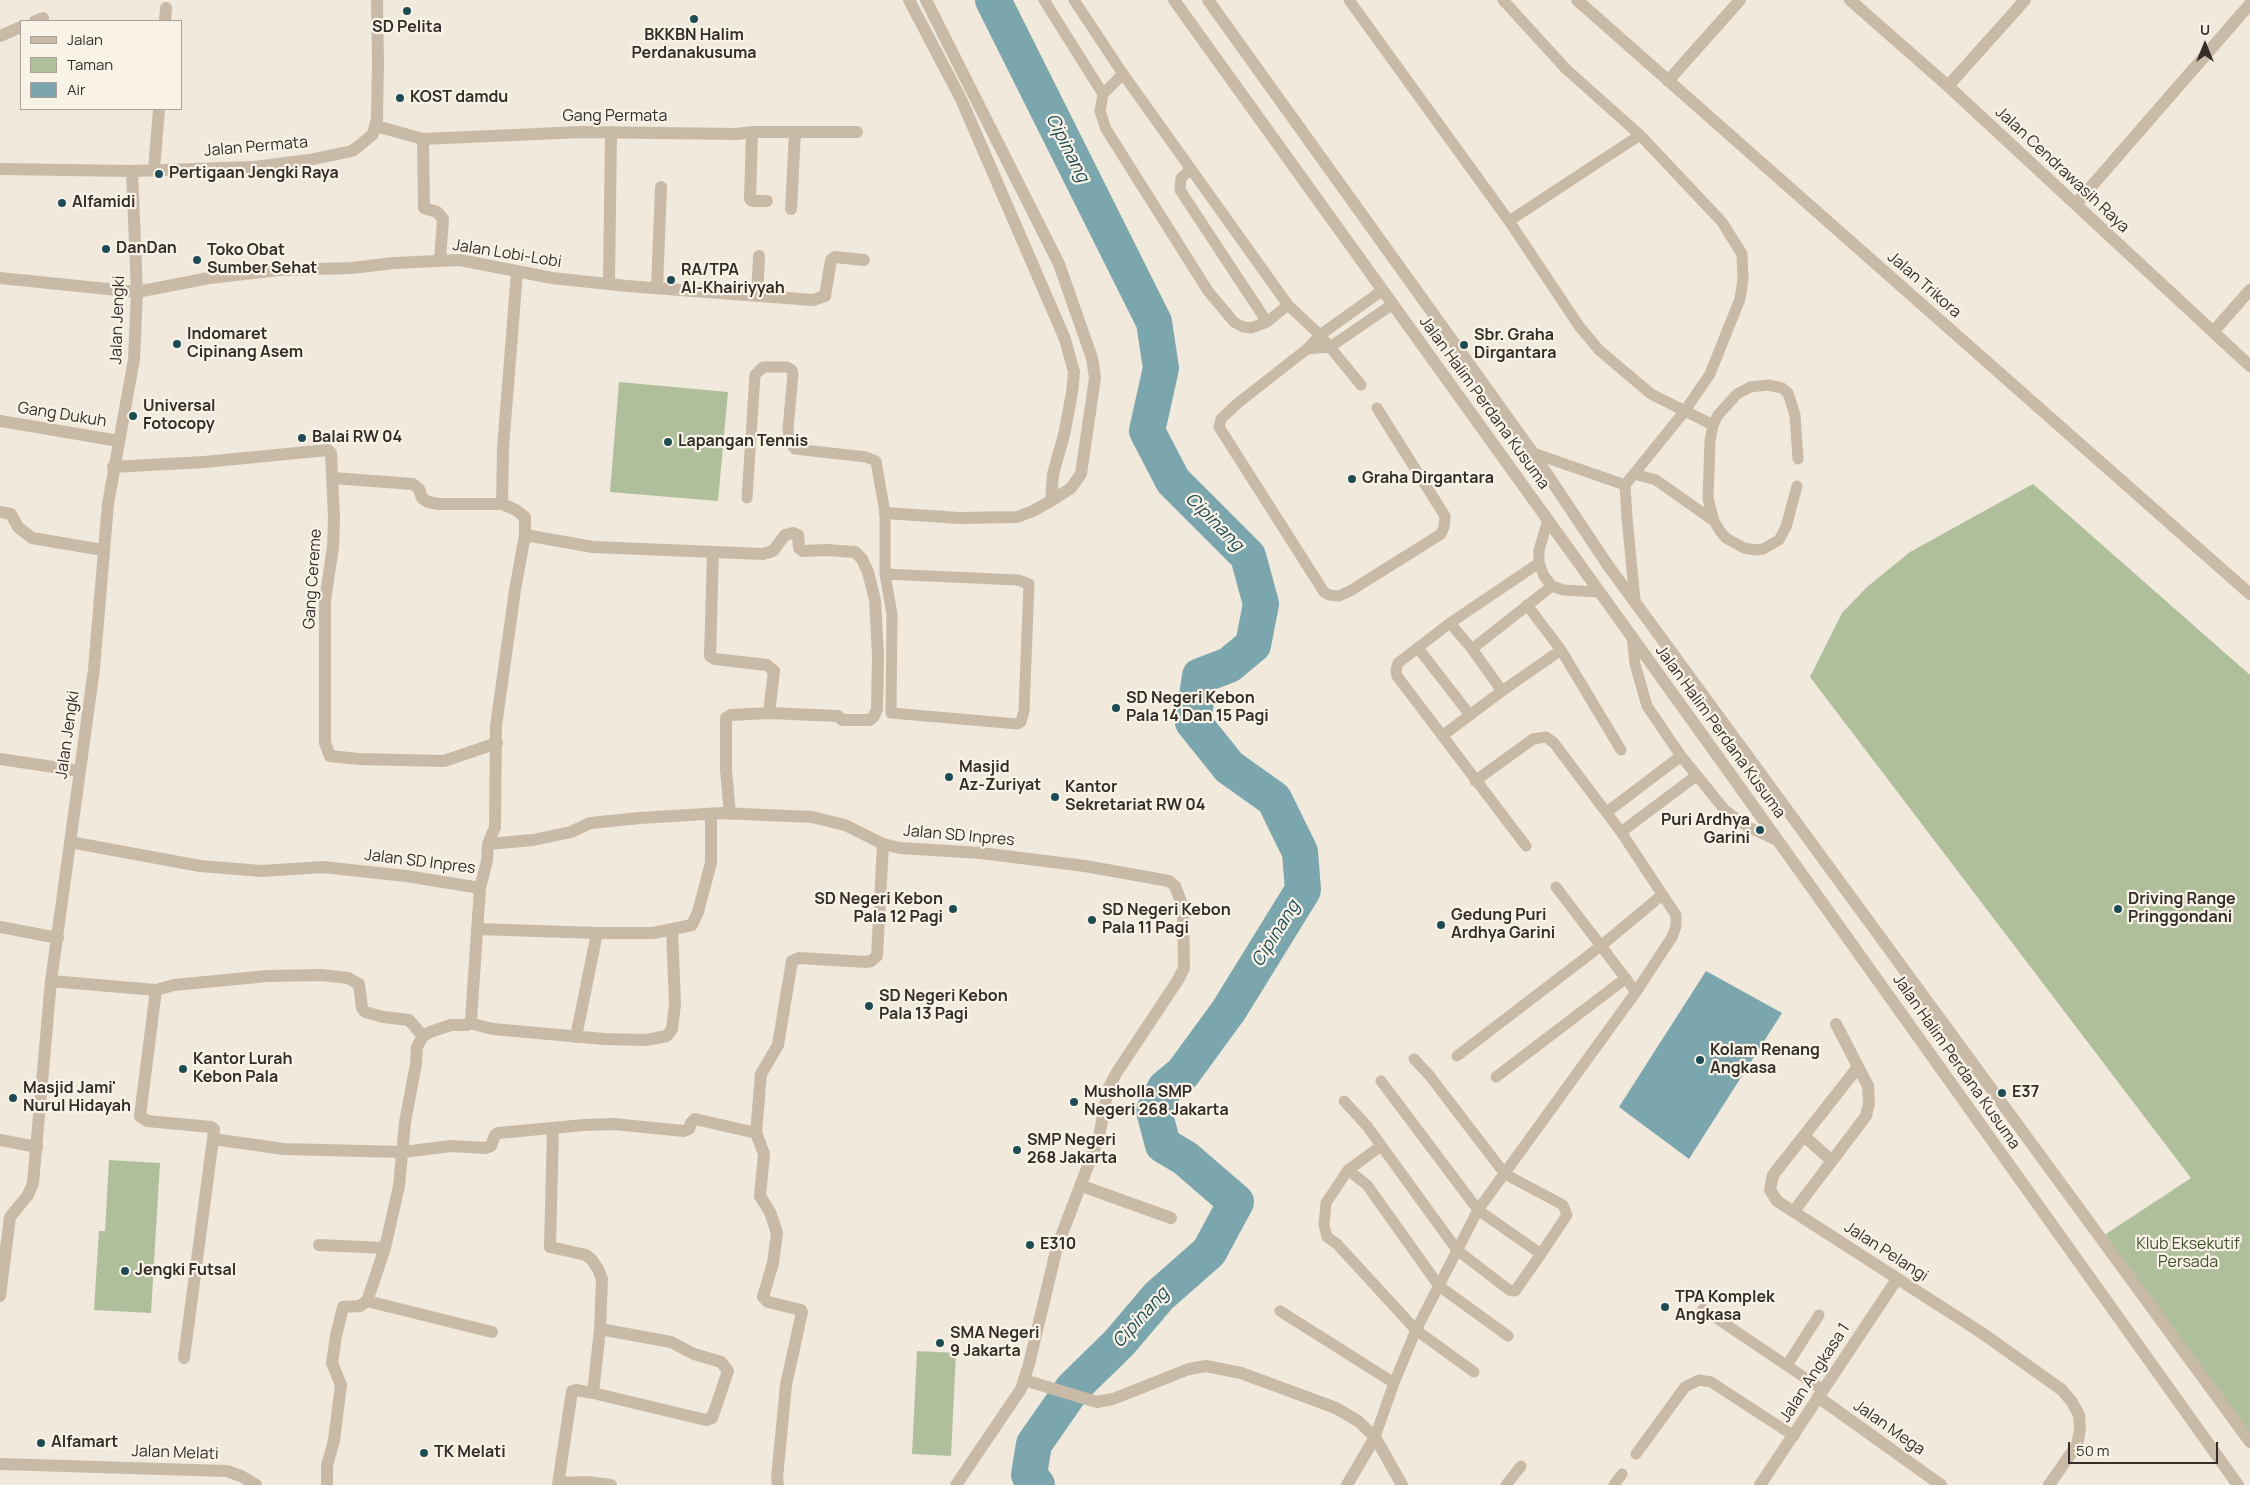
<!DOCTYPE html>
<html>
<head>
<meta charset="utf-8">
<style>
	body { margin:0 }
	#map { position:relative; width:2250px; height:1485px; overflow:hidden; background:#f1e9db; font-family:Manrope,sans-serif }
	canvas { display:block }
	.legend { position:absolute; left:20px; top:20px; width:162px; height:90px; box-sizing:border-box; background:#f9f2e7; border:1px solid #aba39b; margin:0; padding:6px 9px; list-style:none; font-size:15px; color:#352d28 }
	.legend li { display:flex; align-items:center; gap:10px; height:25px }
	.legend b { width:25px; border:1px solid #aba39b }
	.north { position:absolute; left:2180px; top:20px; width:50px; height:50px; -webkit-text-stroke:4px #f9f2e7; paint-order:stroke; rotate:0deg; font-size:14px; font-weight:700; line-height:20px; text-align:center; color:#352d28 }
	.north::after { content:''; display:block; margin:auto; width:18px; height:22px; background:#352d28; clip-path:polygon(50% 0,100% 100%,50% 72%,0 100%) }
	.scale { position:absolute; left:2068px; top:1442px; width:150px; height:22px; box-sizing:border-box; border:2px solid #352d28; border-top:0; padding-left:6px; font-size:15px; line-height:18px; white-space:nowrap; color:#352d28; -webkit-text-stroke:4px #f9f2e7; paint-order:stroke }
</style>
</head>
<body>
<div id="map">
<canvas width="2250" height="1485"></canvas>
<ul class="legend">
<li><b style="height:6px;background:#c9baa7"></b>Jalan</li>
<li><b style="height:14px;background:#b0bf9b"></b>Taman</li>
<li><b style="height:14px;background:#7ba6ad"></b>Air</li>
</ul>
<div class="north">U</div>
<div class="scale">50 m</div>
</div>
<script>
const g = document.querySelector('canvas').getContext('2d');
g.lineJoin = 'round';
function paint(path, color) { g.fillStyle = color; g.fill(path, 'evenodd'); }
const poly = rows => new Path2D(rows.map(r => 'M' + r).join(''));
function trace(path, color, width, dash) { g.strokeStyle = color; g.lineWidth = width; g.lineCap = dash ? 'butt' : 'round'; g.setLineDash(dash || []); g.stroke(path); }
function write(font, color, halo, rows, align = 'center') {
  g.font = font + ' Manrope,sans-serif'; g.lineWidth = 4.5; g.setLineDash([]); g.textBaseline = 'middle'; g.strokeStyle = halo; g.fillStyle = color; for (const [text, x, y, turn = 0] of rows) {
    g.save(); g.translate(x, y); g.rotate((+turn || 0) * Math.PI / 180); g.textAlign = isNaN(turn) ? turn : align; if (halo) g.strokeText(text, 0, 0); g.fillText(text, 0, 0); g.restore();
  }
}
paint(poly([
	[619,382,728,392,718,501,610,492],
	[2033,484,2250,675,2250,1443,2100,1238,2191,1178,1810,677,1842,613,1867,587,1910,552],
	[109,1160,160,1163,151,1313,94,1310,99,1231,105,1231],
	[917,1351,956,1353,951,1456,912,1454]
]), '#b0bf9b');
paint(poly([
	[1706,971,1782,1013,1689,1159,1619,1107]
]), '#7ba6ad');
trace(poly([
	[993,0,1154,322,1161,368,1147,431,1173,481,1248,556,1261,604,1253,645,1229,665,1200,676,1193,722,1229,767,1274,799,1300,852,1303,890,1229,1010,1183,1073,1165,1088,1154,1111,1163,1145,1185,1158,1236,1202,1209,1252,1159,1296,1119,1343,1073,1388,1034,1444,1029,1475,1037,1485]
]), '#7ba6ad', 36);
trace(poly([
	[1044,0,1103,94],
	[1074,0,1123,74,1288,305,1320,335,1361,385],
	[1349,0,1509,221,1579,326,1599,350,1651,394,1713,425],
	[1503,0,1566,69,1640,135,1722,222,1742,254,1743,279,1740,299,1710,374,1684,412,1625,485,1627,518,1635,600],
	[1123,74,1103,94,1100,111,1106,129,1208,291,1234,322,1243,327,1251,328,1267,322,1288,305],
	[1191,169,1181,178,1180,190,1267,322],
	[1509,221,1640,135],
	[1307,349,1330,347,1393,304],
	[1377,408,1445,516,1444,527,1441,534,1350,591,1339,596,1329,595,1324,592,1219,427,1221,419,1238,403,1307,349,1320,335,1383,290],
	[1533,453,1625,485],
	[1634,474,1656,480,1714,521],
	[1797,486,1786,527,1779,540,1763,549,1755,550,1744,548,1726,538,1720,531,1714,521,1708,499,1710,441,1713,425,1718,415,1737,394,1750,387,1768,385,1782,388,1788,393,1795,415,1798,459],
	[747,498,755,375,763,367,787,367,792,370,793,374,788,429,790,443,795,449,866,457,876,461,885,513,885,574,892,614,891,713,1018,724,1021,722,1024,711,1029,584,1018,580,885,574],
	[1548,520,1539,550,1539,563,1544,576,1552,586,1563,590,1600,592],
	[1527,605,1561,650,1621,750],
	[1450,623,1472,649,1502,691],
	[1632,636,1635,664,1647,706,1681,756,1724,809,1746,826,1778,841],
	[1418,648,1470,715],
	[1472,649,1552,586],
	[1442,736,1502,691,1561,650],
	[1607,812,1681,756],
	[1621,832,1696,776],
	[1526,846,1397,676,1396,670,1398,663,1450,623,1539,563],
	[1556,887,1636,992],
	[1457,1056,1602,945,1662,895],
	[1414,1059,1429,1075,1505,1174,1563,1205,1567,1215,1541,1254],
	[1496,1077,1626,978],
	[1344,1101,1367,1126,1457,1250,1509,1290,1515,1291,1541,1254,1478,1210,1381,1081],
	[1348,1170,1381,1146],
	[1703,1309,1823,1390],
	[1280,1311,1394,1383],
	[1787,1365,1819,1315],
	[1474,1372,1416,1330,1337,1244,1327,1237,1324,1225,1326,1203,1348,1170,1367,1185,1439,1286,1508,1336],
	[1375,1437,1394,1383,1416,1330,1478,1210,1636,992,1672,937,1676,926,1676,915,1621,832,1554,743,1546,737,1533,739,1475,781],
	[1636,1454,1685,1387,1699,1380,1711,1382,1794,1436],
	[1506,1485,1521,1466],
	[1614,1485,1622,1474]
]), '#c9baa7', 11);
trace(poly([
	[909,0,961,99,1065,339,1074,372,1072,393,1064,435,1053,474,1051,501],
	[1577,0,2250,594],
	[1850,0,1948,86,2250,366],
	[35,21,43,18],
	[165,21,166,8],
	[0,36,21,27],
	[1668,81,1740,0],
	[1948,86,2025,0],
	[376,126,423,139,582,132,737,134,752,132,857,132],
	[752,132,750,199,752,201,767,201],
	[423,139,424,208,437,212,443,219,440,260],
	[0,169,132,171],
	[154,170,159,109],
	[2076,204,2250,4],
	[791,209,795,132],
	[0,278,137,292,209,278,280,270,352,268,394,263,460,260,552,278,627,286,813,300,825,296,831,260,835,257,864,260],
	[609,284,611,132],
	[657,288,661,187],
	[757,296,759,256],
	[2213,332,2250,290],
	[0,421,119,441],
	[113,467,204,462,328,450,331,453,334,518,333,547,325,601,325,743,330,756,359,759,444,761,497,743],
	[333,478,413,484,419,489,422,498,428,502,439,504,502,504],
	[0,512,11,514,18,527,32,538,103,550],
	[885,513,959,518,1017,517,1033,511,1051,501,1071,488,1081,474,1095,378,1092,358,1059,264,926,0],
	[525,535,593,547,763,554,773,551,785,535,793,533,798,535,799,548,803,551,826,550,855,552,862,559,868,572,875,600,878,655,877,709,874,716,870,720,842,720,838,716,769,713],
	[713,552,710,656,715,659,767,665,774,671,769,713,731,715,726,718,726,770,730,814],
	[0,759,80,771],
	[70,842,200,866,262,871,323,867,406,876,480,888],
	[488,844,533,840,571,832,590,823,640,818,721,813,812,817,845,825,883,844,900,848,981,853,1085,866,1169,881,1175,886,1183,907,1184,968,1178,980,1117,1072,1108,1089,1099,1137,1057,1247,1029,1364,1021,1389,956,1485],
	[0,927,58,938],
	[477,929,597,933,653,933,692,925,698,912,711,863,711,814],
	[51,981,156,990,140,1116,147,1121,211,1127,214,1129,213,1139,284,1149,403,1152,451,1146,485,1148,491,1146,495,1135,498,1133,584,1125,613,1124,684,1131,689,1129,691,1123,695,1119,756,1133],
	[156,990,174,985,268,976,321,975,348,978,359,984,362,1008,365,1012,383,1017,409,1020,423,1036],
	[469,1023,493,1029,604,1039,646,1040,667,1036,672,1029,675,1004,672,929],
	[576,1037,597,933],
	[1858,1067,1773,1175,1770,1190,1777,1201,1982,1333,2062,1390,2072,1402,2079,1415,2080,1429,2077,1445,2049,1485],
	[553,1128,550,1247,586,1255,592,1260,598,1269,602,1279,600,1329,593,1393],
	[1804,1136,1831,1160],
	[0,1140,37,1147],
	[1082,1186,1171,1218],
	[1794,1211,1866,1116,1869,1103,1868,1086,1836,1024],
	[319,1245,385,1248],
	[492,1332,367,1301,385,1248,399,1186,405,1122,416,1064,417,1047,423,1036,430,1032,451,1025,467,1025,471,1020,480,888,487,861,488,844,495,827,496,726,515,590,525,535,525,517,516,510,502,504,503,448,517,272],
	[184,1358,213,1139],
	[1024,1380,1097,1402,1113,1399,1189,1369,1206,1366,1241,1373,1336,1408,1358,1421,1375,1437,1402,1485],
	[1818,1397,1941,1485],
	[0,1464,227,1471,241,1476,256,1485],
	[559,1483,587,1482,611,1485],
	[327,1485,327,1466,334,1440,341,1385,332,1363,336,1336,343,1307,360,1306,367,1301],
	[558,1485,572,1391,576,1390,593,1393,706,1420,712,1418,728,1371,721,1362,694,1354,671,1342,600,1329],
	[778,1485,777,1478,786,1385,802,1312,801,1310,768,1302,763,1297,773,1263,777,1233,770,1212,760,1196,764,1154,756,1133,761,1074,778,1045,792,961,799,958,866,962,871,961,877,956,883,844],
	[1347,1485,1375,1437],
	[1760,1485,1897,1279]
]), '#c9baa7', 12);
trace(poly([
	[1174,0,1719,758,2238,1485],
	[1208,0,1533,453,1607,564,2250,1442],
	[0,1296,10,1217,28,1195,33,1183,51,981,94,669,108,504,134,359,137,292,132,171,255,167,309,160,352,151,359,146,373,134,377,119,378,62,377,0]
]), '#c9baa7', 12);
for (const [x, y, r, color] of [
	[407,11,5,"#1e4c55"],
	[694,19,5,"#1e4c55"],
	[400,98,5,"#1e4c55"],
	[159,174,5,"#1e4c55"],
	[62,203,5,"#1e4c55"],
	[106,249,5,"#1e4c55"],
	[197,260,5,"#1e4c55"],
	[671,280,5,"#1e4c55"],
	[177,344,5,"#1e4c55"],
	[1464,345,5,"#1e4c55"],
	[133,416,5,"#1e4c55"],
	[302,438,5,"#1e4c55"],
	[668,442,5,"#1e4c55"],
	[1352,479,5,"#1e4c55"],
	[1116,708,5,"#1e4c55"],
	[949,777,5,"#1e4c55"],
	[1055,797,5,"#1e4c55"],
	[1760,830,5,"#1e4c55"],
	[953,909,5,"#1e4c55"],
	[2118,909,5,"#1e4c55"],
	[1092,920,5,"#1e4c55"],
	[1441,925,5,"#1e4c55"],
	[869,1006,5,"#1e4c55"],
	[1700,1060,5,"#1e4c55"],
	[183,1069,5,"#1e4c55"],
	[2002,1093,5,"#1e4c55"],
	[13,1098,5,"#1e4c55"],
	[1074,1102,5,"#1e4c55"],
	[1017,1150,5,"#1e4c55"],
	[1030,1245,5,"#1e4c55"],
	[125,1271,5,"#1e4c55"],
	[1665,1307,5,"#1e4c55"],
	[940,1343,5,"#1e4c55"],
	[41,1443,5,"#1e4c55"],
	[424,1453,5,"#1e4c55"]
]) { const dot = new Path2D(); dot.arc(x, y, r, 0, 2 * Math.PI); g.fillStyle = color; g.fill(dot); trace(dot, '#f9f2e7', 2); }
write('bold 16px', '#352d28', '#f9f2e7', [
	["SD Pelita",407,28,"center"],
	["BKKBN Halim",694,36,"center"],
	["Perdanakusuma",694,54,"center"],
	["KOST damdu",410,98],
	["Pertigaan Jengki Raya",169,174],
	["Alfamidi",72,203],
	["DanDan",116,249],
	["Toko Obat",207,251],
	["Sumber Sehat",207,269],
	["RA/TPA",681,271],
	["Al-Khairiyyah",681,289],
	["Indomaret",187,335],
	["Cipinang Asem",187,353],
	["Sbr. Graha",1474,336],
	["Dirgantara",1474,354],
	["Universal",143,407],
	["Fotocopy",143,425],
	["Balai RW 04",312,438],
	["Lapangan Tennis",678,442],
	["Graha Dirgantara",1362,479],
	["SD Negeri Kebon",1126,699],
	["Pala 14 Dan 15 Pagi",1126,717],
	["Masjid",959,768],
	["Az-Zuriyat",959,786],
	["Kantor",1065,788],
	["Sekretariat RW 04",1065,806],
	["Puri Ardhya",1750,821,"right"],
	["Garini",1750,839,"right"],
	["SD Negeri Kebon",943,900,"right"],
	["Pala 12 Pagi",943,918,"right"],
	["Driving Range",2128,900],
	["Pringgondani",2128,918],
	["SD Negeri Kebon",1102,911],
	["Pala 11 Pagi",1102,929],
	["Gedung Puri",1451,916],
	["Ardhya Garini",1451,934],
	["SD Negeri Kebon",879,997],
	["Pala 13 Pagi",879,1015],
	["Kolam Renang",1710,1051],
	["Angkasa",1710,1069],
	["Kantor Lurah",193,1060],
	["Kebon Pala",193,1078],
	["Masjid Jami'",23,1089],
	["Nurul Hidayah",23,1107],
	["Musholla SMP",1084,1093],
	["Negeri 268 Jakarta",1084,1111],
	["E37",2012,1093],
	["SMP Negeri",1027,1141],
	["268 Jakarta",1027,1159],
	["E310",1040,1245],
	["Jengki Futsal",135,1271],
	["TPA Komplek",1675,1298],
	["Angkasa",1675,1316],
	["SMA Negeri",950,1334],
	["9 Jakarta",950,1352],
	["Alfamart",51,1443],
	["TK Melati",434,1453]
], 'left');
write('16px', '#352d28', '#f9f2e7', [
	["Gang Permata",615,117],
	["Jalan Permata",256,147,-5],
	["Jalan Cendrawasih Raya",2062,170,43],
	["Jalan Lobi-Lobi",507,254,9],
	["Jalan Trikora",1924,285,41],
	["Jalan Jengki",118,320,-88],
	["Jalan Halim Perdana Kusuma",1484,403,54],
	["Gang Dukuh",62,415,9],
	["Gang Cereme",313,579,-86],
	["Jalan Halim Perdana Kusuma",1720,732,54],
	["Jalan Jengki",68,735,-82],
	["Jalan SD Inpres",959,836,5],
	["Jalan SD Inpres",420,862,7],
	["Jalan Halim Perdana Kusuma",1956,1062,55],
	["Jalan Pelangi",1886,1252,33],
	["Jalan Angkasa 1",1815,1373,-57],
	["Jalan Mega",1889,1428,35],
	["Jalan Melati",175,1453,2]
]);
write('16px', '#41532c', '#f9f2e7', [
	["Klub Eksekutif",2188,1245],
	["Persada",2188,1263]
]);
write('italic 18px', '#1e4c55', '#f9f2e7', [
	["Cipinang",1067,148,63],
	["Cipinang",1214,522,45],
	["Cipinang",1276,934,-58],
	["Cipinang",1141,1318,-48]
]);
</script>
</body>
</html>
